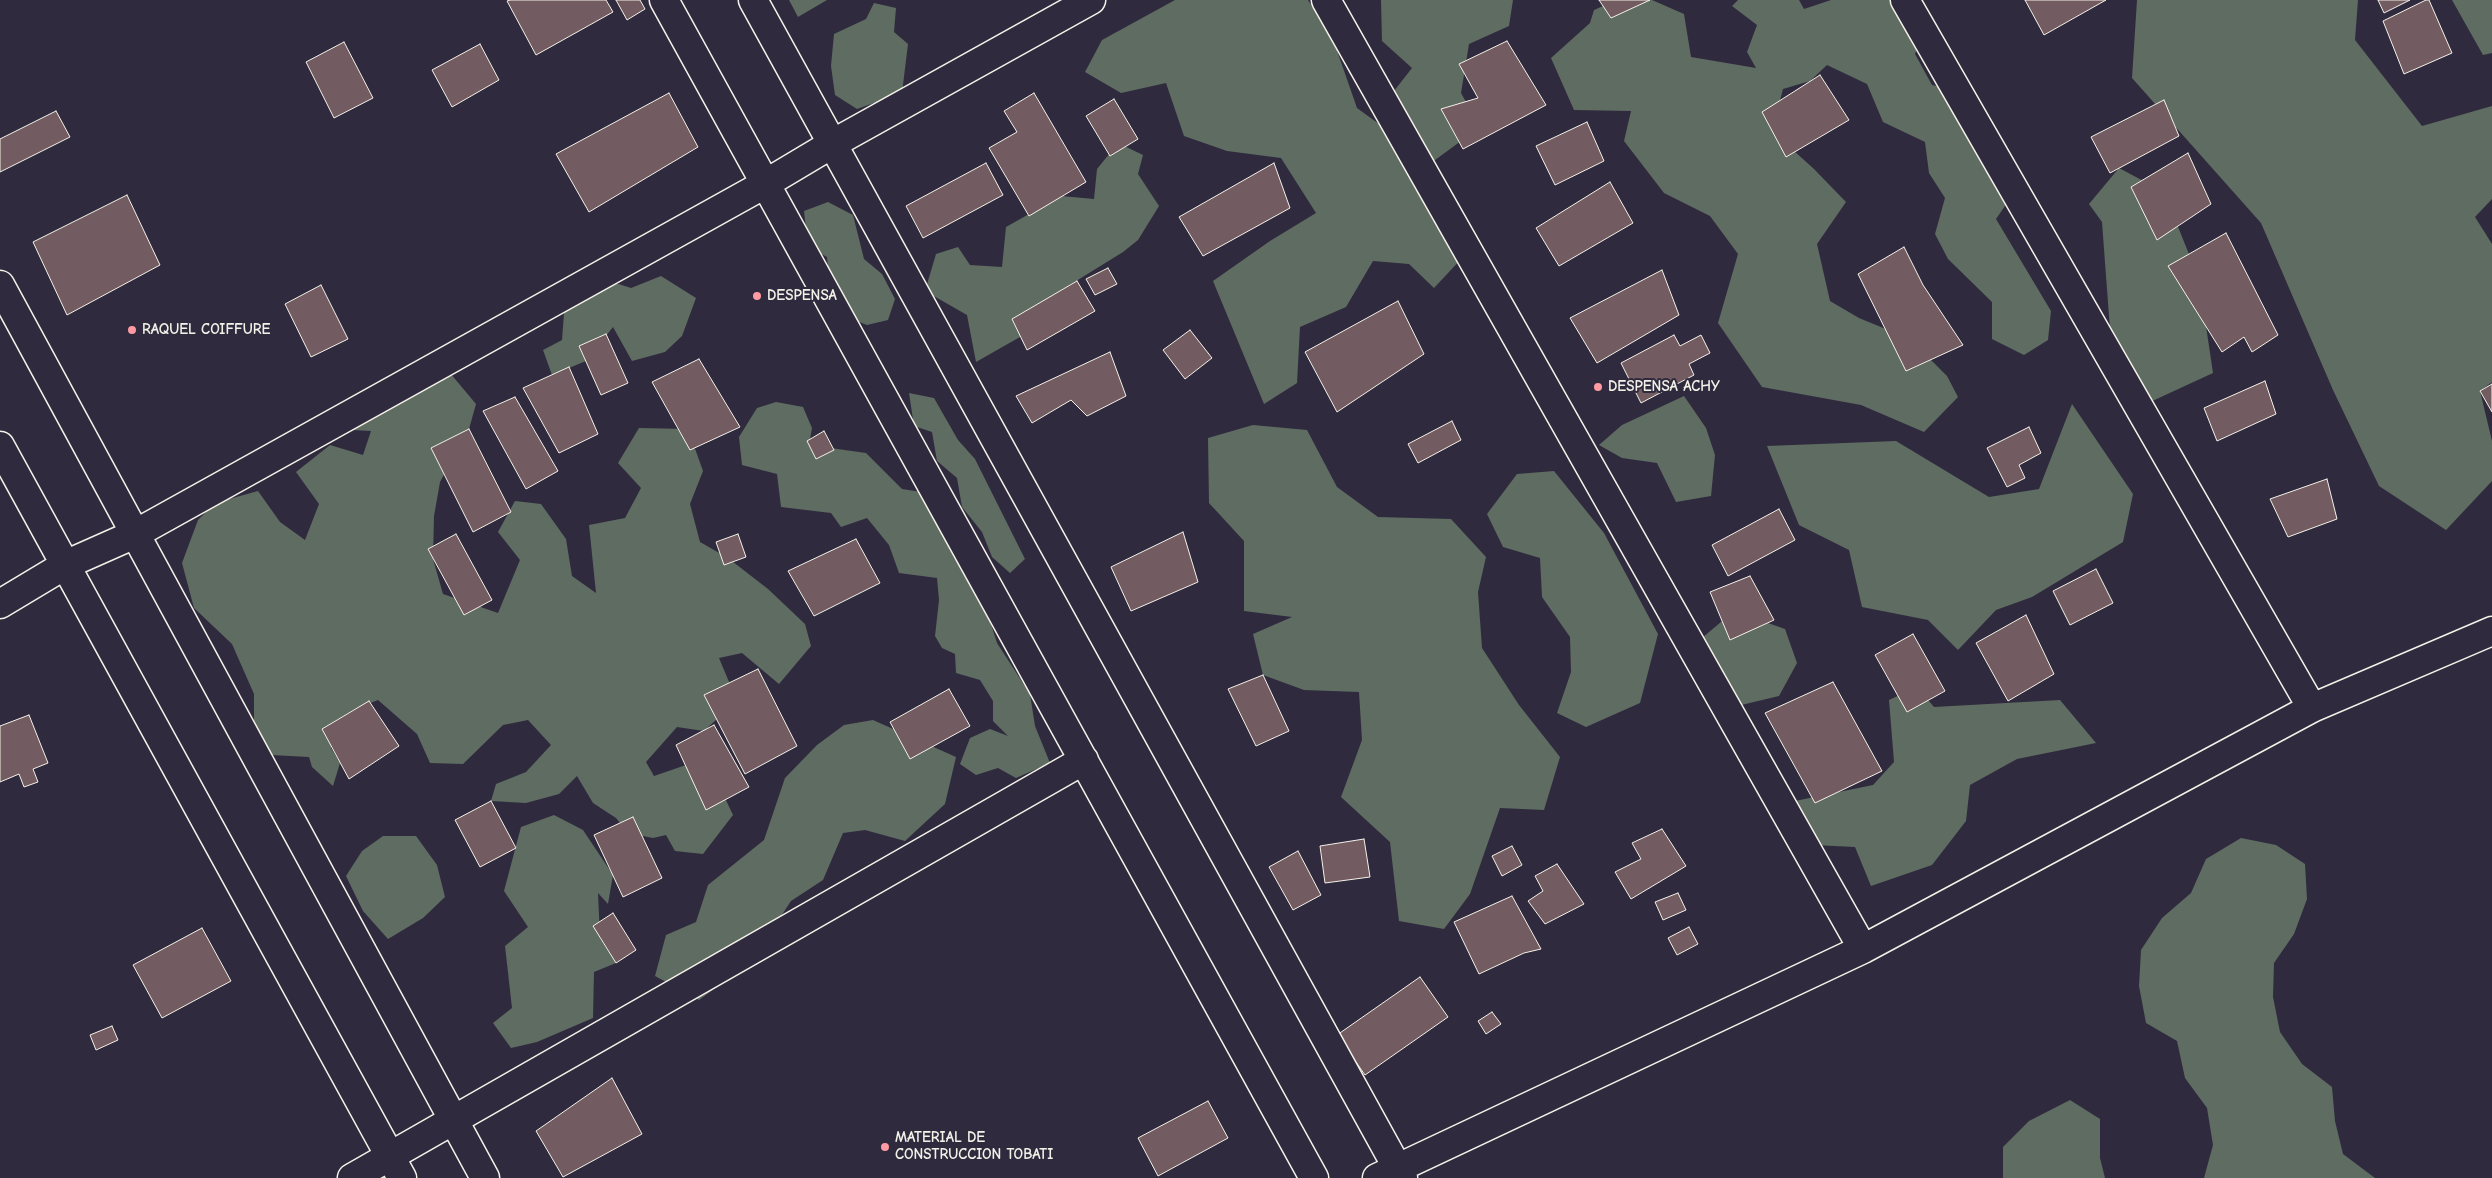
<!DOCTYPE html>
<html>
<head>
<meta charset="utf-8">
<style>
	body { margin:0 }
	canvas { display:block; background:#2f2a3d }
</style>
</head>
<body>
<canvas width="2492" height="1178"></canvas>
<script>
const g = document.querySelector('canvas').getContext('2d');
g.lineJoin = 'round';
function paint(path, color) { g.fillStyle = color; g.fill(path, 'evenodd'); }
const poly = rows => new Path2D(rows.map(r => 'M' + r).join(''));
function trace(path, color, width, dash) { g.strokeStyle = color; g.lineWidth = width; g.lineCap = dash ? 'butt' : 'round'; g.setLineDash(dash || []); g.stroke(path); }
function write(font, color, halo, rows, align = 'center') {
  g.font = font + ' "Comic Neue",sans-serif'; g.lineWidth = 4; g.setLineDash([]); g.textBaseline = 'middle'; g.strokeStyle = halo; g.fillStyle = color; for (const [text, x, y, turn = 0] of rows) {
    g.save(); g.translate(x, y); g.rotate((+turn || 0) * Math.PI / 180); g.textAlign = isNaN(turn) ? turn : align; if (halo) g.strokeText(text, 0, 0); g.fillText(text, 0, 0); g.restore();
  }
}
paint(poly([
	[789,0,827,0,798,17],
	[1175,0,1308,0,1334,42,1357,108,1412,148,1477,242,1434,288,1409,264,1373,261,1346,307,1300,327,1297,383,1264,404,1213,281,1270,241,1316,213,1281,158,1227,151,1184,136,1166,83,1121,93,1085,72,1102,40],
	[1381,0,1513,0,1509,26,1469,44,1461,93,1480,127,1431,163,1394,91,1412,68,1382,41],
	[1617,0,1652,0,1684,14,1691,57,1756,68,1747,52,1757,25,1732,6,1738,0,1799,0,1804,9,1831,0,1918,0,1930,16,1915,54,1932,85,1977,95,2018,187,1996,219,2051,311,2048,340,2024,355,1992,339,1992,302,1948,259,1935,234,1945,198,1929,173,1925,142,1883,122,1867,84,1827,65,1810,81,1783,89,1772,131,1814,169,1846,202,1817,244,1830,301,1859,318,1910,339,1947,376,1958,397,1924,432,1861,405,1762,387,1718,323,1738,254,1710,216,1664,193,1624,141,1631,111,1574,110,1551,58,1590,23,1594,10],
	[2137,0,2358,0,2355,40,2422,126,2492,106,2492,199,2475,217,2492,244,2492,382,2480,391,2492,441,2492,481,2446,530,2379,486,2333,390,2261,223,2132,78],
	[2452,0,2492,0,2492,53,2483,55],
	[874,3,896,8,894,32,908,44,902,93,857,109,835,95,831,66,834,34,866,19],
	[1118,143,1143,155,1138,174,1159,206,1138,240,1123,252,1060,291,1020,337,976,362,967,315,925,291,936,254,958,247,970,265,1002,267,1006,227,1061,196,1094,199,1097,169],
	[2119,168,2164,192,2199,279,2213,373,2148,403,2111,343,2102,222,2089,204],
	[828,202,853,215,864,259,882,274,895,299,888,320,867,325,844,316,829,283,827,257,808,247,804,211],
	[661,276,696,298,682,336,665,352,632,361,613,327,586,361,552,375,543,350,562,340,565,300,609,281,631,288],
	[396,373,450,373,476,404,469,429,440,482,434,516,433,559,443,594,498,613,520,560,498,532,515,501,541,504,566,539,572,576,596,593,589,525,625,518,641,488,618,463,639,428,688,429,703,471,690,504,700,542,728,558,768,589,805,624,811,646,779,684,742,653,719,658,732,689,731,706,704,731,677,727,646,762,654,776,686,765,715,777,733,815,703,854,675,851,666,835,653,838,628,833,616,818,593,803,577,776,559,794,526,803,491,801,496,784,526,772,551,745,528,720,503,725,463,764,430,763,417,734,378,700,355,709,335,721,331,748,340,763,333,786,312,767,309,757,271,755,254,729,254,694,232,644,194,608,182,563,198,520,215,503,258,491,280,522,305,540,319,504,296,472,330,445,363,455,371,431,353,430,363,416,375,407],
	[909,393,934,398,958,440,975,459,1025,559,1010,573,992,557,982,532,962,507,957,478,937,461,932,432,914,426],
	[1684,396,1706,428,1715,455,1711,496,1676,502,1657,463,1622,458,1599,445,1622,425],
	[776,402,803,407,812,428,809,445,866,453,902,489,928,493,988,615,997,643,1030,694,1035,726,1050,763,1016,778,998,768,976,775,960,764,970,738,990,729,1008,736,993,721,993,701,980,680,956,673,955,654,942,648,935,636,939,600,937,578,899,573,889,545,867,518,841,527,831,513,781,507,777,474,742,465,739,437,757,408],
	[2072,404,2133,494,2123,542,2032,597,1996,610,1958,650,1928,620,1862,607,1849,550,1799,525,1767,446,1896,441,1989,497,2039,489],
	[1253,425,1307,430,1337,487,1378,517,1451,519,1486,557,1478,592,1482,648,1519,705,1560,757,1544,810,1500,808,1470,894,1444,929,1399,921,1390,842,1341,797,1362,740,1359,692,1304,690,1263,675,1253,634,1292,617,1244,611,1244,541,1209,503,1208,438],
	[1554,471,1604,533,1658,634,1640,703,1586,727,1557,713,1571,672,1570,637,1542,597,1540,558,1503,547,1487,514,1517,474],
	[1734,611,1785,629,1797,663,1779,696,1733,707,1702,638],
	[1917,687,1934,707,2060,700,2096,743,2017,759,1970,785,1966,821,1932,865,1871,886,1855,847,1813,845,1795,801,1873,785,1894,762,1889,700],
	[873,720,956,757,945,804,905,841,865,830,843,833,823,880,791,901,766,939,741,969,699,1000,655,976,666,935,696,922,708,885,764,840,785,778,817,745,844,725],
	[554,815,583,830,613,875,608,904,598,893,600,938,616,963,594,972,593,1018,537,1042,511,1048,493,1023,512,1008,505,946,528,927,504,891,521,827],
	[383,836,416,836,437,865,445,897,423,918,388,939,363,911,346,876,362,851],
	[2241,838,2276,845,2305,864,2307,899,2294,934,2274,963,2273,997,2280,1032,2302,1064,2332,1087,2335,1121,2343,1154,2375,1178,2204,1178,2213,1145,2207,1108,2185,1078,2177,1041,2146,1023,2139,986,2141,950,2162,918,2191,893,2206,859],
	[2070,1100,2100,1119,2100,1158,2105,1178,2003,1178,2003,1147,2029,1121]
]), '#5e6c62');
const building = poly([
	[510,0,606,0,613,12,536,55,507,1,510,0],
	[616,0,640,0,645,9,627,20,616,0],
	[1599,0,1650,0,1611,18,1599,0],
	[2025,0,2106,0,2044,35,2025,0],
	[2378,0,2410,0,2384,13,2378,0],
	[2426,0,2429,0,2452,53,2404,74,2383,21,2426,0],
	[1507,41,1546,105,1463,149,1441,109,1478,98,1459,64,1507,41],
	[344,42,373,98,334,118,306,62,344,42],
	[480,44,499,80,452,107,432,70,480,44],
	[1820,75,1849,120,1786,157,1762,112,1820,75],
	[669,93,698,147,589,212,556,154,669,93],
	[1034,93,1086,182,1029,216,989,148,1017,132,1004,111,1034,93],
	[1114,99,1138,139,1110,156,1086,116,1114,99],
	[2164,100,2179,136,2110,173,2091,137,2164,100],
	[56,111,70,137,0,172,0,139,56,111],
	[1587,122,1604,161,1555,185,1536,146,1587,122],
	[2188,153,2211,204,2157,240,2131,187,2188,153],
	[986,163,1003,195,923,238,906,206,986,163],
	[1274,163,1290,208,1203,256,1179,217,1274,163],
	[1610,182,1633,223,1559,266,1536,228,1610,182],
	[127,195,160,265,67,315,33,242,127,195],
	[2226,233,2278,335,2252,352,2244,337,2222,352,2168,266,2226,233],
	[1904,247,1923,285,1963,345,1906,371,1858,274,1904,247],
	[1108,268,1117,284,1095,295,1086,279,1108,268],
	[1662,270,1679,315,1597,363,1570,318,1662,270],
	[1077,281,1095,311,1027,350,1012,319,1077,281],
	[321,285,348,339,311,357,285,304,321,285],
	[1398,301,1424,354,1337,412,1305,352,1398,301],
	[1190,330,1212,358,1185,379,1163,350,1190,330],
	[606,334,628,383,601,395,579,346,606,334],
	[1674,335,1680,346,1701,335,1710,353,1689,364,1694,375,1641,403,1621,363,1674,335],
	[1110,352,1126,396,1087,416,1071,400,1032,423,1016,396,1110,352],
	[699,359,740,427,690,450,652,382,699,359],
	[569,367,598,434,559,453,523,388,569,367],
	[2265,381,2276,414,2217,441,2204,408,2265,381],
	[2492,384,2492,412,2480,391,2492,384],
	[515,397,558,471,526,489,483,411,515,397],
	[1452,421,1461,440,1418,463,1408,444,1452,421],
	[2029,427,2041,453,2019,465,2025,478,2007,487,1987,448,2029,427],
	[469,429,511,512,473,532,431,448,469,429],
	[824,431,834,450,816,459,807,441,824,431],
	[2327,479,2337,519,2288,537,2270,499,2327,479],
	[1779,509,1795,540,1728,576,1712,545,1779,509],
	[1183,532,1198,582,1131,611,1111,567,1183,532],
	[456,534,492,600,464,615,428,549,456,534],
	[738,534,746,557,724,565,716,542,738,534],
	[856,539,880,583,814,616,788,571,856,539],
	[2096,569,2113,603,2070,625,2053,591,2096,569],
	[1750,576,1774,620,1730,640,1710,592,1750,576],
	[2026,615,2054,674,2008,701,1976,643,2026,615],
	[1913,634,1945,691,1907,712,1875,655,1913,634],
	[758,669,797,746,745,774,704,695,758,669],
	[1263,675,1289,731,1256,746,1228,689,1263,675],
	[1833,682,1882,771,1815,803,1765,713,1833,682],
	[949,689,970,726,910,759,890,722,949,689],
	[369,701,399,746,349,779,322,729,369,701],
	[29,715,48,763,33,769,38,782,24,787,19,774,0,782,0,726,29,715],
	[714,725,749,787,706,810,676,745,714,725],
	[491,801,516,848,480,867,455,820,491,801],
	[633,817,662,878,623,897,594,835,633,817],
	[1662,829,1686,866,1631,899,1615,872,1641,859,1632,843,1662,829],
	[1364,839,1370,877,1325,883,1320,846,1364,839],
	[1512,846,1522,865,1502,876,1492,856,1512,846],
	[1298,851,1321,895,1293,910,1269,867,1298,851],
	[1557,864,1584,904,1545,924,1528,901,1543,891,1535,876,1557,864],
	[1678,893,1686,910,1663,920,1655,902,1678,893],
	[1512,896,1541,949,1524,953,1479,974,1454,922,1512,896],
	[613,913,636,950,616,963,593,926,613,913],
	[1689,927,1698,944,1677,955,1668,938,1689,927],
	[202,928,231,981,162,1018,133,965,202,928],
	[1420,977,1448,1017,1365,1075,1337,1035,1420,977],
	[1492,1012,1501,1024,1486,1034,1478,1021,1492,1012],
	[112,1026,118,1040,96,1050,90,1035,112,1026],
	[612,1078,642,1134,563,1177,536,1131,612,1078],
	[1208,1101,1228,1138,1158,1176,1138,1138,1208,1101]
]);
paint(building, '#735c61');
trace(building, '#f4f1e8', 1);
const minor = poly([
	[664,0,1314,1178],
	[753,0,1403,1178],
	[1326,0,1863,949],
	[1905,0,2312,708],
	[0,285,485,1178],
	[0,446,402,1178],
	[0,604,65,565,135,534,765,184,832,144,1091,0],
	[352,1178,1084,760],
	[1377,1178,1863,949,2312,708,2492,631]
]);
trace(minor, '#f4f1e8', 31);
trace(minor, '#2f2a3d', 28);
for (const [x, y, r, color] of [
	[757,296,5,"#ff9aa2"],
	[132,330,5,"#ff9aa2"],
	[1598,387,5,"#ff9aa2"],
	[885,1147,5,"#ff9aa2"]
]) { const dot = new Path2D(); dot.arc(x, y, r, 0, 2 * Math.PI); g.fillStyle = color; g.fill(dot); trace(dot, '#2f2a3d', 2); }
write('bold 15px', '#f4f1e8', '#2f2a3d', [
	["DESPENSA",767,296],
	["RAQUEL COIFFURE",142,330],
	["DESPENSA ACHY",1608,387],
	["MATERIAL DE",895,1138],
	["CONSTRUCCION TOBATI",895,1155]
], 'left');
</script>
</body>
</html>
